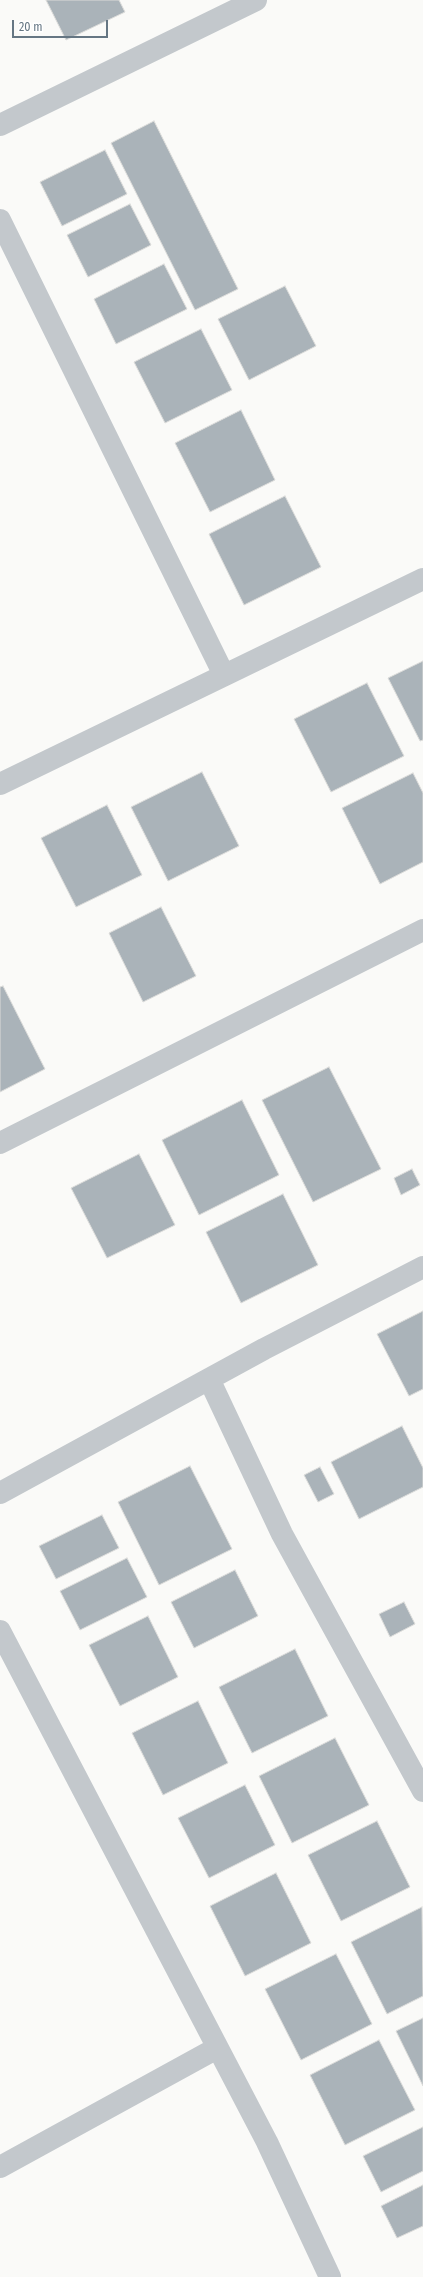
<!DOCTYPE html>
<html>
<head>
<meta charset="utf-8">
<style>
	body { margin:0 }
	#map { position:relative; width:423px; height:2277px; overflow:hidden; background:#fafaf8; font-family:"Fira Sans Condensed",sans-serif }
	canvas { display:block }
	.scale { position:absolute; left:12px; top:20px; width:96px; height:18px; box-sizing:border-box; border:2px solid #657683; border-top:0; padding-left:5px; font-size:12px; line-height:14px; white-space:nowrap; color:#657683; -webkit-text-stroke:3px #fff; paint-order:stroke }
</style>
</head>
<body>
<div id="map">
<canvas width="423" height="2277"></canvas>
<div class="scale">20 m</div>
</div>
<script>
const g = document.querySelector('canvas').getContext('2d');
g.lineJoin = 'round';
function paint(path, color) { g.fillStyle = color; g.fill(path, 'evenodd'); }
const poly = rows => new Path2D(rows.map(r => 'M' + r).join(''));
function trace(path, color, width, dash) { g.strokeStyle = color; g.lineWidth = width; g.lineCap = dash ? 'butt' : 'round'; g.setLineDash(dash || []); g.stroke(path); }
const building = poly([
	[46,0,119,0,125,12,66,40,46,0],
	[154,121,238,289,195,310,111,143,154,121],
	[105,150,127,194,62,226,40,182,105,150],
	[130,204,151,245,88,277,67,235,130,204],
	[164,264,187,309,116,344,94,299,164,264],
	[285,286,316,346,249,380,218,319,285,286],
	[201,329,232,390,165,423,134,362,201,329],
	[241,410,275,480,210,512,175,443,241,410],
	[285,496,321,567,244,605,209,534,285,496],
	[423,661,423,740,420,741,388,678,423,661],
	[367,683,404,756,331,792,294,719,367,683],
	[202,772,239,846,168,881,131,807,202,772],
	[413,773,423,793,423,862,380,884,342,808,413,773],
	[107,805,142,875,76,907,41,838,107,805],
	[161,907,196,976,143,1002,109,933,161,907],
	[3,986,45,1069,0,1092,0,987,3,986],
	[329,1067,381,1169,313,1202,262,1100,329,1067],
	[242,1100,279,1175,199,1215,162,1140,242,1100],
	[139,1154,175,1225,107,1258,71,1188,139,1154],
	[412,1169,420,1185,401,1195,394,1178,412,1169],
	[283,1194,318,1265,241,1303,206,1232,283,1194],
	[423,1311,423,1389,409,1396,377,1334,423,1311],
	[402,1426,423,1468,423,1487,359,1519,331,1462,402,1426],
	[190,1466,232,1549,159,1585,118,1502,190,1466],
	[320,1467,334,1494,318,1502,304,1475,320,1467],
	[102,1515,119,1548,56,1579,39,1546,102,1515],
	[127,1558,147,1597,80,1630,60,1591,127,1558],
	[235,1570,258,1616,194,1648,171,1602,235,1570],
	[404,1602,415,1624,390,1637,379,1614,404,1602],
	[148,1616,178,1677,120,1706,89,1645,148,1616],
	[295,1649,328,1716,252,1753,219,1687,295,1649],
	[198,1701,228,1763,163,1795,132,1733,198,1701],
	[335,1738,369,1805,292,1843,259,1776,335,1738],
	[245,1785,275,1845,209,1878,178,1818,245,1785],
	[377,1821,410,1887,341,1921,308,1855,377,1821],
	[276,1873,311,1943,245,1976,210,1906,276,1873],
	[422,1907,423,1996,387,2014,351,1942,422,1907],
	[336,1954,372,2024,301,2060,265,1989,336,1954],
	[423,2018,423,2086,396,2031,423,2018],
	[379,2040,415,2110,345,2145,310,2075,379,2040],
	[423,2127,423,2171,381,2192,363,2156,423,2127],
	[423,2185,423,2226,397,2238,381,2206,423,2185]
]);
paint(building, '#aab3b9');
trace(building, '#dcdcda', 1);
trace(poly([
	[0,125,256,0],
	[0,220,224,675],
	[0,784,423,579],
	[0,1143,423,930],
	[209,1379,282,1534,423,1791],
	[0,1493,264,1349,423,1267],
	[0,1631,267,2142,330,2277],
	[0,2167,217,2048]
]), '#c3c8cc', 22);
</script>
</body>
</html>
